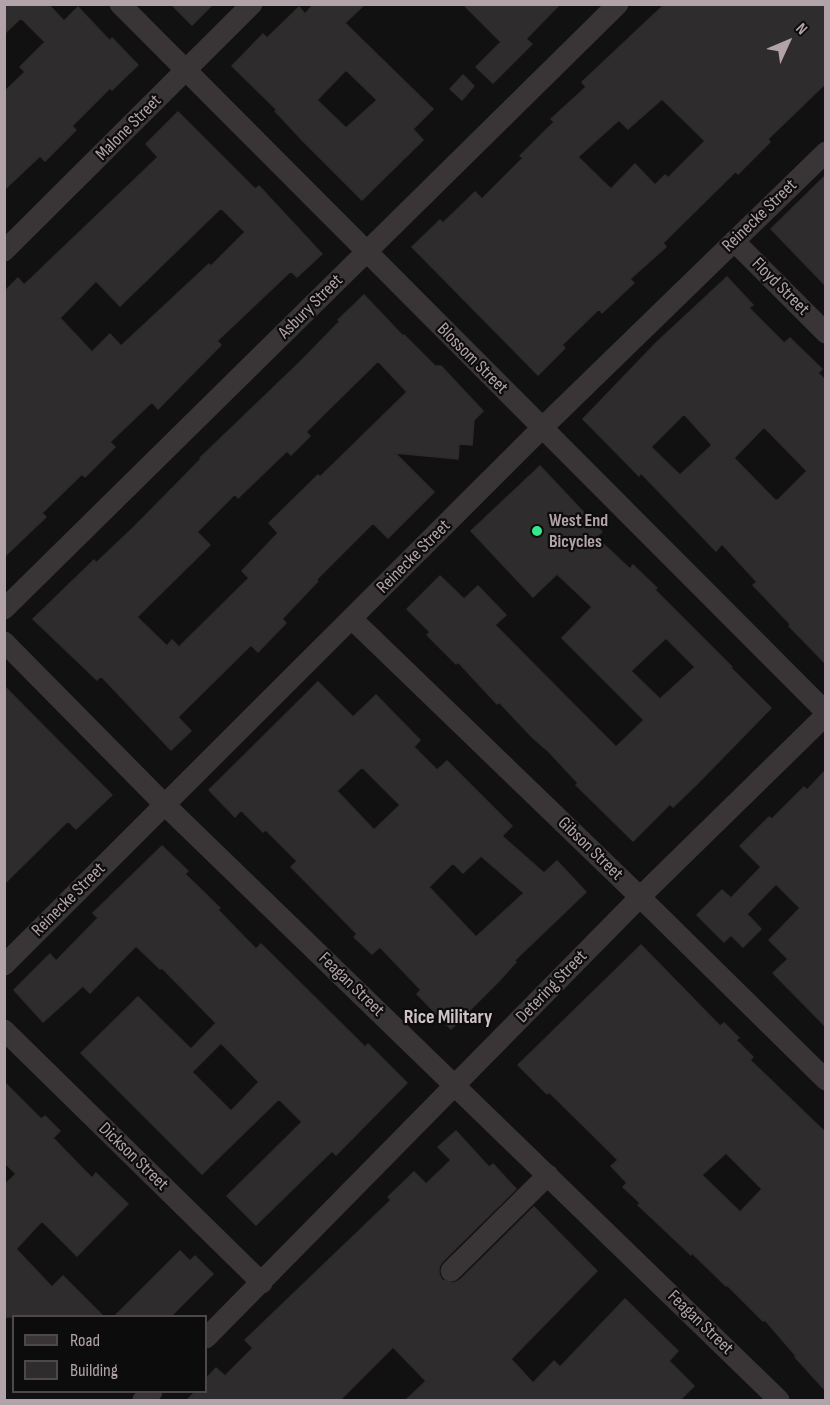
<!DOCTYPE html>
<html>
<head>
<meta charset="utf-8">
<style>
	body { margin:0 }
	#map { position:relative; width:830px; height:1405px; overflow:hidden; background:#121111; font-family:"Sofia Sans Condensed",sans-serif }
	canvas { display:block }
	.frame { position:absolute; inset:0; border:6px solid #b2a3aa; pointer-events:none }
	.legend { position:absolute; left:12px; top:1315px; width:195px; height:78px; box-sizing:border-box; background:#0d0c0c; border:2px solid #4f484b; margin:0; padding:8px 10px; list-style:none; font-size:18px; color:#b2a3aa }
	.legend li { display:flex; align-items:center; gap:12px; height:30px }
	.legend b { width:30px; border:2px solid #4f484b }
	.north { position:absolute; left:758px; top:12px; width:60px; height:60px; -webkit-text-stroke:4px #0d0c0c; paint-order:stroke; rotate:46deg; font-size:16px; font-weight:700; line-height:24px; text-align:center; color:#b2a3aa }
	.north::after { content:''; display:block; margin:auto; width:21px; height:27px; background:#b2a3aa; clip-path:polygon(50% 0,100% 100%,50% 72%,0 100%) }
</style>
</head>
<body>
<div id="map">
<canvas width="830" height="1405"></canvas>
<div class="frame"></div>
<ul class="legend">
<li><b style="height:8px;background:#393436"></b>Road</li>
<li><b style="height:16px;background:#2e2c2c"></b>Building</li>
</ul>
<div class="north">N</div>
</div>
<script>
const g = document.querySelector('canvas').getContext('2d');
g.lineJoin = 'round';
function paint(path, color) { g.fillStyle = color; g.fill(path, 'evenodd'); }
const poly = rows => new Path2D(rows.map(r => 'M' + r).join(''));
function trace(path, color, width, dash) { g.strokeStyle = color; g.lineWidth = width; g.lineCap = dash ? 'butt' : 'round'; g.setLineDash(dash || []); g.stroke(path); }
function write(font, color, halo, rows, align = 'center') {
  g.font = font + ' "Sofia Sans Condensed",sans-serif'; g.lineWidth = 4.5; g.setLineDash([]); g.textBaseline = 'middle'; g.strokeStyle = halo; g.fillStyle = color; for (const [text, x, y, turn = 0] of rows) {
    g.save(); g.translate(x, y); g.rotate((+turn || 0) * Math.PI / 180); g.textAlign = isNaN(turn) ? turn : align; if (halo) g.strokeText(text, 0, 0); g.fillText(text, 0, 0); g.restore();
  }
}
const building = poly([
	[4,4,48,4,64,21,78,7,110,41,112,38,138,65,112,90,110,88,72,126,76,130,45,161,40,156,4,190,4,92,25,72,20,67,45,42,21,18,4,34,4,4],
	[171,4,213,4,192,25,171,4],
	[314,4,365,4,345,23,433,109,413,129,423,140,362,200,302,140,275,111,277,110,232,66,263,34,267,38,299,7,305,14,314,4],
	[346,70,377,100,346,128,317,100,346,70],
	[463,4,560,4,526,39,532,44,493,83,476,67,501,42,463,4],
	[665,4,825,4,825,84,768,139,770,142,738,174,736,171,663,243,666,247,630,279,634,283,602,313,599,309,562,345,565,348,538,375,412,247,440,220,443,223,475,192,482,199,523,158,520,156,554,122,551,119,586,87,582,82,665,4],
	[662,99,705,141,668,178,665,175,655,185,635,164,611,189,578,157,619,120,628,129,662,99],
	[463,75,474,86,462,100,450,89,463,75],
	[178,112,255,189,259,186,322,254,297,277,291,271,217,341,221,345,158,409,152,402,110,442,115,447,85,477,82,474,42,513,46,517,4,557,4,292,18,278,24,285,158,157,146,144,178,112],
	[221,208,245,232,211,266,209,264,121,346,110,334,92,352,60,318,96,281,120,306,221,208],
	[825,176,825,285,771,229,825,176],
	[727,277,753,305,749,308,784,343,790,338,822,369,818,373,825,380,825,663,789,626,790,624,753,585,757,582,722,544,716,551,641,473,639,476,583,419,657,342,727,277],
	[684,414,712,445,680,475,651,447,684,414],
	[764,427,807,471,778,500,775,500,734,458,764,427],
	[364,295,403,336,404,335,435,366,441,366,483,411,474,420,472,445,459,444,458,459,395,453,434,492,388,538,373,523,316,580,318,581,282,619,286,623,258,652,251,645,178,717,191,731,171,750,101,676,97,680,33,619,94,560,96,563,134,527,201,459,200,458,301,361,340,321,338,320,364,295],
	[378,361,407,392,320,477,318,475,269,523,278,533,242,571,249,578,179,647,172,640,167,646,137,617,210,545,197,532,235,494,238,498,287,451,291,455,310,436,306,432,378,361],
	[540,466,602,532,596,537,630,569,633,565,657,588,655,590,732,667,731,668,771,708,697,784,673,807,670,804,633,841,576,785,578,783,549,752,532,737,499,702,497,704,458,662,456,664,427,635,430,632,407,609,440,576,464,599,478,586,506,615,495,625,616,747,644,720,562,638,592,607,557,574,533,597,471,531,540,466],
	[666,638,695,667,660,699,631,671,666,638],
	[318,682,353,717,376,695,420,740,414,747,437,770,447,761,512,826,502,836,544,873,557,861,586,892,515,960,516,962,499,981,451,1029,417,994,421,990,380,947,372,954,354,937,357,934,291,867,297,861,266,830,263,832,241,810,235,817,209,790,318,682],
	[362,767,400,805,374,830,337,791,362,767],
	[481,856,524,893,476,937,429,887,453,863,463,873,481,856],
	[4,686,112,795,76,829,68,821,4,884,4,686],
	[825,771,825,1026,773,973,788,959,769,940,800,908,776,884,747,914,761,929,743,947,731,935,724,942,697,915,722,890,731,898,761,867,740,846,769,817,772,819,804,787,807,790,825,771],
	[162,846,188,871,185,874,220,908,218,910,256,949,261,944,365,1047,368,1044,407,1083,336,1155,332,1151,256,1225,227,1196,302,1122,279,1099,202,1174,81,1053,138,997,191,1049,216,1023,162,968,160,969,136,946,90,993,83,986,43,1022,14,990,50,954,56,961,98,918,93,913,162,846],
	[221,1043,259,1082,231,1111,192,1072,221,1043],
	[641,945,720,1026,724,1023,739,1038,736,1040,753,1057,750,1060,825,1132,825,1390,795,1357,796,1356,765,1320,763,1321,727,1285,726,1286,692,1253,691,1255,638,1205,640,1203,623,1187,627,1183,611,1166,618,1160,549,1092,547,1094,518,1065,641,945],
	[726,1153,762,1189,740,1212,702,1175,726,1153],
	[4,1082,41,1119,45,1116,60,1131,53,1138,92,1178,96,1173,128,1204,77,1256,42,1221,16,1249,52,1287,63,1276,104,1317,4,1317,4,1185,16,1174,4,1162,4,1082],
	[456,1131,489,1167,493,1164,516,1189,442,1262,439,1267,439,1274,442,1280,454,1283,460,1280,534,1207,597,1271,511,1359,533,1383,554,1361,560,1367,625,1299,678,1351,669,1361,694,1386,679,1401,405,1401,426,1381,393,1347,339,1401,186,1401,195,1392,206,1392,206,1379,216,1368,225,1376,253,1348,245,1340,391,1200,388,1197,414,1172,426,1184,451,1160,438,1147,456,1131],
	[180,1251,190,1261,195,1256,213,1274,170,1317,114,1317,180,1251]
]);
paint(building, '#2e2c2c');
trace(building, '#2e2b2b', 1.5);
trace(poly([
	[120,4,826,712],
	[734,241,826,333],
	[4,251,252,4],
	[4,609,618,4],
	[352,619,640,897,826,1080],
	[4,642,164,804,779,1400],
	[4,965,542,428,826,152],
	[4,1030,262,1283],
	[451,1271,548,1175],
	[206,1338,640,897,826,715],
	[143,1400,152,1392]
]), '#393436', 21);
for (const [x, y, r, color] of [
	[537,531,6,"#33e88d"]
]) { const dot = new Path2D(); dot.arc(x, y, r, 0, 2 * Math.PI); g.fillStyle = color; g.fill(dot); trace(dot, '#0d0c0c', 2); }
write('18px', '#b2a3aa', '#0d0c0c', [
	["Malone Street",129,128,-45],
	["Reinecke Street",760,216,-44],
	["Floyd Street",780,287,45],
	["Asbury Street",311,307,-45],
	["Blossom Street",472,359,45],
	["Reinecke Street",414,557,-45],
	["Gibson Street",590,849,44],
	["Reinecke Street",69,900,-45],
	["Feagan Street",351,985,44],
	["Detering Street",552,987,-46],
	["Dickson Street",133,1157,44],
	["Feagan Street",700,1323,44]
]);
write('bold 18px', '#b2a3aa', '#0d0c0c', [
	["West End",549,521],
	["Bicycles",549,542]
], 'left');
write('bold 20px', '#cfc3c8', '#0d0c0c', [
	["Rice Military",448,1018]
]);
</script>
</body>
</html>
